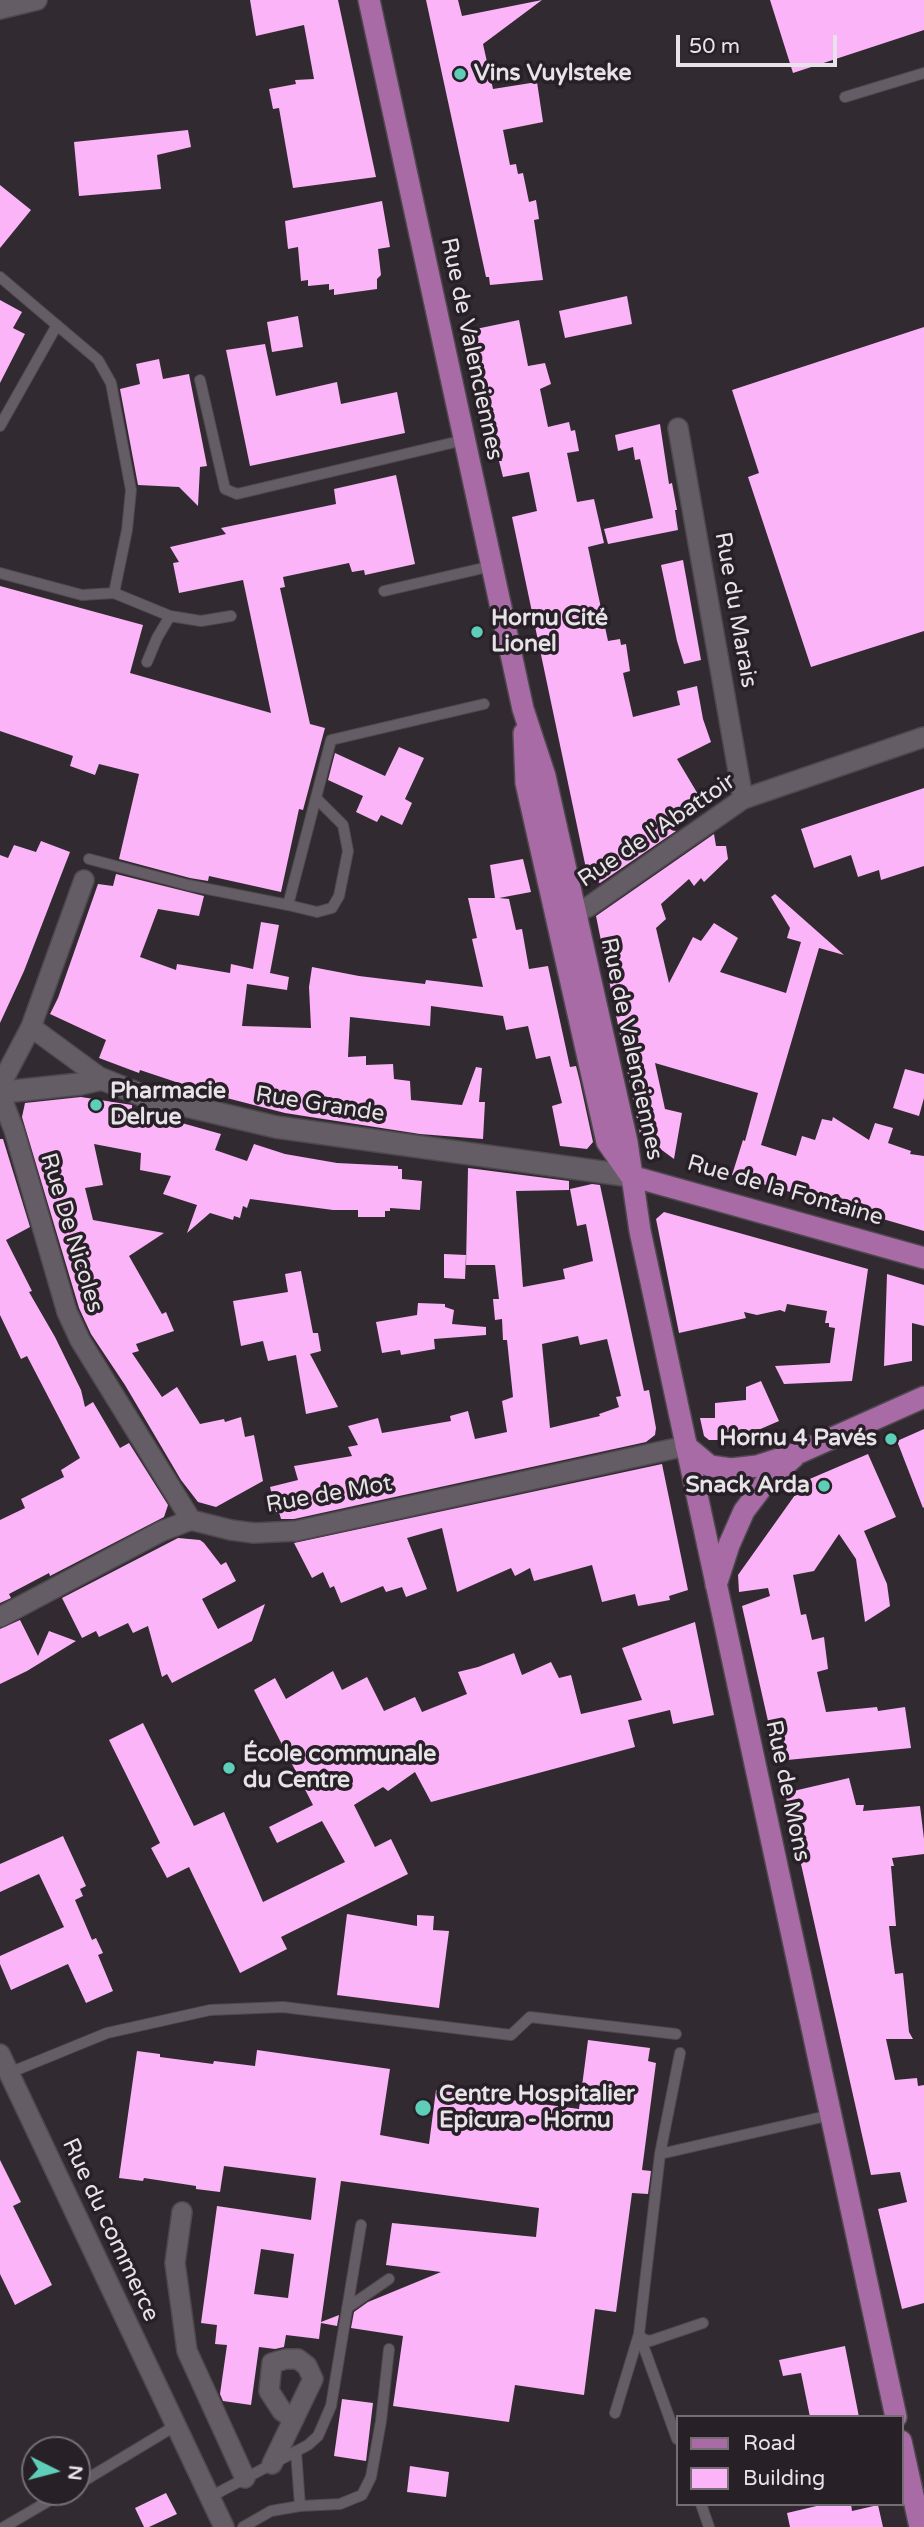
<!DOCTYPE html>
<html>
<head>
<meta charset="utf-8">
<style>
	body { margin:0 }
	#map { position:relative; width:924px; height:2527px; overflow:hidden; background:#312a31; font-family:"Varela Round",sans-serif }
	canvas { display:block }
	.legend { position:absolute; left:676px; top:2415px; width:228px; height:91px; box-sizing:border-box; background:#272027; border:2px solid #746e74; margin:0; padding:9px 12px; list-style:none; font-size:21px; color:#e8e3e8 }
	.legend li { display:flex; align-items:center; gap:14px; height:35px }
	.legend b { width:35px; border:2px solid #746e74 }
	.north { position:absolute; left:21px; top:2436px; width:70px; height:70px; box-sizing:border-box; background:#272027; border:2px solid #746e74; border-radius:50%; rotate:96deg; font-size:19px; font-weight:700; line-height:28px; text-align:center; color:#e8e3e8 }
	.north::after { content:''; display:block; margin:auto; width:24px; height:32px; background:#5eceb8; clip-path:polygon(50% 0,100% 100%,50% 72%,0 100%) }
	.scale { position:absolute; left:676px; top:35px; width:161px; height:32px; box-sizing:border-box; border:4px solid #e8e3e8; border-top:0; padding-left:9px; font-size:21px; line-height:24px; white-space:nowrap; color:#e8e3e8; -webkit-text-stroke:5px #272027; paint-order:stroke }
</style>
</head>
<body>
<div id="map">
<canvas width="924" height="2527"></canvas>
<ul class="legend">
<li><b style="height:9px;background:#a86ba6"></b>Road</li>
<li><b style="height:19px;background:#fbb4f7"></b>Building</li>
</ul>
<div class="north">N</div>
<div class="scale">50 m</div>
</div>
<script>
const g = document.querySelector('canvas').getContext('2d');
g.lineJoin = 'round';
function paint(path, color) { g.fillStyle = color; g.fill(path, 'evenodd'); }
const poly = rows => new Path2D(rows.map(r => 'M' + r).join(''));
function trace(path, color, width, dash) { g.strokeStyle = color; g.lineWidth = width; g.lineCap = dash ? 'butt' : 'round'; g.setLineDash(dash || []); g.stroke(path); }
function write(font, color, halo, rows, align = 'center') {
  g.font = font + ' "Varela Round",sans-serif'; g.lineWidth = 7; g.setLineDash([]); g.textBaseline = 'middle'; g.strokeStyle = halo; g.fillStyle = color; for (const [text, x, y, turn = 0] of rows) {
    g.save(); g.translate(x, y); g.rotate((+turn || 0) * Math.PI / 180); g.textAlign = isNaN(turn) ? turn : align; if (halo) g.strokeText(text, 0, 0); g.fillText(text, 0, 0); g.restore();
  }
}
paint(poly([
	[250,0,338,0,376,177,293,188,279,108,273,109,269,89,296,84,295,80,314,79,304,25,256,36],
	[426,0,458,0,462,16,542,0,483,44,493,89,537,82,543,122,503,130,510,165,516,164,518,174,523,173,529,202,536,200,539,219,534,220,543,280,490,285,489,277,486,277],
	[770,0,924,0,924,30,793,73],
	[188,130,191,147,157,155,161,189,79,196,74,142],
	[0,185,31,210,0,248],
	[382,201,390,247,378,249,381,275,377,279,377,289,334,295,334,289,329,290,329,284,308,286,308,280,301,281,298,247,288,249,285,221],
	[627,296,632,324,565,338,559,311],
	[0,300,22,312,13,328,25,334,0,383],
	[298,316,303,347,272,352,267,322],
	[519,320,528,366,545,363,551,384,540,389,548,427,569,422,571,431,575,430,579,451,567,453,577,502,594,499,604,543,588,547,608,641,620,639,621,645,626,644,630,671,623,673,633,717,680,705,677,691,697,686,703,719,711,742,677,759,705,806,672,830,676,831,600,883,588,878,512,517,537,511,529,472,503,477,499,461,502,461,496,445,471,330],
	[924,327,924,631,811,667,748,477,759,473,732,390],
	[265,344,276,396,337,382,341,404,397,392,405,433,250,466,226,350],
	[159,359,163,379,189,374,207,466,200,467,198,506,179,487,138,485,120,389,140,384,136,364],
	[660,424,669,484,672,483,677,510,675,510,678,530,608,544,604,529,653,518,640,459,635,460,633,447,618,451,615,435],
	[396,475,415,564,365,575,364,570,352,572,349,563,283,577,285,587,280,588,310,724,325,728,303,810,299,809,281,892,209,876,208,881,190,878,119,859,139,774,99,764,95,775,70,766,73,756,0,731,0,586,143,625,130,673,271,713,243,580,179,593,173,563,179,562,170,547,226,534,221,528,336,504,334,489],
	[683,560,701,660,684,664,677,641,661,565],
	[399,747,424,758,405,799,412,803,402,825,381,815,377,822,356,812,363,796,328,780,335,753,385,776],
	[924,788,924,866,881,880,879,870,858,877,851,855,814,868,801,829],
	[714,834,716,846,726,846,728,859,704,882,701,878,694,886,689,879,661,904,666,919,656,928,669,983,693,937,701,941,714,923,738,938,720,972,786,993,801,942,787,938,790,928,771,897,775,894,844,955,819,948,761,1145,796,1156,802,1136,815,1140,822,1119,832,1121,833,1117,869,1140,875,1123,893,1128,888,1143,911,1151,910,1154,924,1156,924,1231,732,1175,743,1140,745,1141,758,1093,655,1063,665,1109,682,1113,674,1159,640,1134,596,916],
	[41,841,70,852,24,971,0,1023,0,855,8,858,14,845,36,852],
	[523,859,531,892,499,898,509,899,516,930,522,929,529,969,548,966,570,1067,576,1066,580,1082,593,1142,587,1149,560,1146,552,1106,562,1103,550,1056,536,1059,528,1026,506,1030,503,1016,431,1006,430,1026,350,1017,348,1057,366,1056,366,1065,393,1064,394,1079,410,1081,411,1100,462,1105,476,1067,482,1068,479,1102,485,1102,483,1139,420,1134,285,1113,215,1095,140,1070,139,1073,99,1058,106,1040,50,1014,58,998,98,884,113,886,116,874,204,896,199,916,158,909,140,957,176,970,177,964,230,973,231,964,253,969,261,922,279,925,270,973,289,977,287,990,247,984,242,1026,311,1028,309,987,312,967,359,976,425,984,426,980,483,987,472,939,477,938,468,898,495,898,490,865],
	[905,1069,924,1074,924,1098,919,1116,893,1108],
	[81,1097,132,1105,132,1109,221,1134,215,1150,247,1161,254,1144,285,1154,337,1163,398,1166,398,1169,402,1169,402,1179,422,1181,420,1210,390,1208,390,1211,385,1211,385,1217,358,1217,358,1210,333,1210,250,1199,247,1208,243,1206,240,1218,234,1216,233,1220,210,1213,187,1233,197,1205,163,1194,171,1176,140,1170,141,1153,94,1144,103,1185,85,1188,93,1220,164,1233,129,1256,162,1314,166,1312,174,1331,136,1344,139,1351,132,1353,162,1397,177,1387,200,1424,224,1419,225,1422,241,1417,245,1437,254,1435,263,1481,216,1507,198,1502,181,1480,125,1385,91,1334,79,1308,22,1117,25,1103],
	[0,1139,3,1139,30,1227,6,1240,32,1291,29,1292,55,1337,81,1390,85,1407,93,1402,120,1448,129,1443,168,1505,164,1517,50,1576,49,1573,9,1594,11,1598,0,1603,0,1520,25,1508,21,1499,64,1477,61,1470,80,1458,27,1356,21,1359,0,1315],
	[468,1168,569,1181,569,1190,516,1191,523,1287,565,1279,563,1269,593,1261,586,1224,577,1226,570,1189,592,1184,600,1185,644,1391,649,1390,656,1428,655,1435,646,1442,294,1519,281,1519,279,1512,276,1512,270,1487,298,1480,294,1466,352,1456,348,1447,358,1445,348,1426,378,1418,382,1433,451,1421,450,1416,468,1411,475,1439,507,1432,502,1401,513,1397,507,1340,503,1340,502,1319,495,1320,493,1299,499,1299,495,1265,466,1265],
	[578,1336,580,1345,607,1339,621,1396,616,1397,619,1407,599,1414,600,1416,550,1428,542,1344],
	[664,1212,868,1269,852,1381,784,1384,775,1366,830,1363,835,1328,829,1327,829,1323,825,1323,827,1311,787,1304,785,1312,780,1310,757,1315,744,1312,746,1318,679,1333,656,1219],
	[444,1254,466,1255,465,1279,444,1278],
	[301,1271,313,1333,318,1333,321,1351,310,1354,338,1407,306,1414,296,1355,268,1361,263,1341,241,1346,233,1301,288,1292,285,1274],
	[887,1274,924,1285,924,1326,912,1323,912,1361,884,1366],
	[418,1303,445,1304,445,1307,454,1310,452,1324,486,1327,486,1335,434,1339,435,1349,401,1355,400,1350,382,1353,376,1322,417,1315],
	[761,1381,779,1421,735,1440,709,1440,704,1436,700,1418,715,1418,715,1403,746,1400,746,1387],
	[924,1429,924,1507,923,1508,897,1441],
	[868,1454,896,1517,864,1531,887,1584,890,1606,865,1622,856,1559,839,1534,814,1571,793,1575,801,1615,806,1614,812,1640,824,1637,828,1669,817,1672,826,1712,877,1707,878,1711,905,1707,911,1748,777,1761,742,1606,770,1596,768,1588,739,1592,738,1575,805,1481],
	[662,1464,688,1590,669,1596,670,1600,638,1606,635,1594,602,1602,592,1565,534,1581,530,1568,515,1576,511,1568,457,1592,442,1528,407,1538,427,1589,406,1597,402,1587,386,1592,383,1586,341,1603,334,1586,330,1588,323,1572,312,1578,294,1543],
	[178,1538,200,1540,204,1543,221,1565,226,1562,236,1581,202,1599,218,1629,265,1604,252,1641,172,1683,167,1674,162,1677,148,1626,133,1633,128,1623,99,1637,96,1631,82,1638,62,1598],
	[20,1620,38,1656,49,1631,76,1641,27,1671,0,1684,0,1629],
	[695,1622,714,1715,673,1724,670,1710,628,1720,635,1747,431,1802,415,1772,388,1791,383,1787,354,1805,375,1847,391,1839,408,1874,281,1937,287,1949,240,1973,189,1867,167,1878,151,1848,160,1843,109,1740,143,1723,194,1826,224,1812,263,1902,345,1862,322,1821,277,1843,269,1827,313,1805,254,1690,275,1678,286,1699,333,1671,342,1690,367,1677,384,1711,415,1697,422,1712,467,1694,458,1672,478,1667,514,1653,522,1675,551,1662,559,1678,571,1675,581,1714,642,1700,622,1648],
	[849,1778,856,1805,864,1805,863,1811,920,1806,924,1839,924,1854,892,1858,894,1866,891,1866,896,1926,889,1926,891,1944,895,1974,903,1973,909,2032,913,2039,886,2039,895,2080,917,2078,918,2086,924,2085,924,2303,902,2309,878,2209,907,2202,900,2172,871,2175,785,1793],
	[63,1836,86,1886,80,1889,83,1896,75,1900,92,1940,96,1938,103,1953,98,1955,113,1991,86,2003,68,1964,11,1990,0,1964,0,1956,64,1927,39,1874,0,1892,0,1864],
	[347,1914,417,1926,417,1915,434,1916,433,1930,449,1931,439,2008,337,1995],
	[588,2040,650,2048,648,2061,656,2063,642,2170,651,2171,648,2194,632,2193,616,2312,595,2309,584,2395,515,2385,509,2422,393,2406,403,2336,351,2328,354,2312,368,2302,441,2272,386,2265,392,2223,536,2237,539,2208,341,2181,321,2322,339,2315,337,2326,321,2323,319,2339,286,2335,284,2347,275,2349,259,2347,251,2405,223,2401,220,2394,227,2345,215,2344,217,2325,201,2323,217,2206,311,2220,316,2178,224,2166,220,2192,196,2189,196,2186,144,2178,143,2181,119,2178,137,2051,160,2054,160,2057,213,2064,214,2061,255,2066,257,2050,390,2069,380,2135,429,2144,436,2090,579,2109],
	[261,2249,294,2254,288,2298,254,2294],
	[0,2160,21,2202,13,2206,52,2285,15,2305,0,2274],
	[845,2346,859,2417,810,2417,801,2373,783,2376,779,2360],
	[342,2399,373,2403,366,2461,334,2456],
	[410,2466,449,2472,446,2497,407,2492],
	[166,2493,177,2514,149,2527,144,2527,135,2508],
	[825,2504,851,2504,852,2511,878,2505,883,2527,790,2527,787,2513]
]), '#fbb4f7');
const lane = poly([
	[845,97,924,73],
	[0,277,98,360,111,383,131,490,127,530,114,593,82,595,0,573],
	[200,380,225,489,237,494,464,440],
	[0,426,57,325],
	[384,591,492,566],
	[114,593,170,616,201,621,231,616],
	[147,662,157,638,170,616],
	[89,859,188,885,288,905,331,740,484,704],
	[288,905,317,912,332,908,339,896,348,851,343,825,316,798],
	[9,2073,107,2033,210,2010,283,2007,511,2035,530,2017,676,2034],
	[660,2154,680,2053],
	[347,2308,389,2279],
	[615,2413,639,2334,643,2339,650,2341,703,2323],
	[677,2439,639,2334,660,2154,831,2115],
	[296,2451,300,2506],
	[77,2485,175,2426],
	[210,2497,308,2445,318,2436,331,2406,361,2225],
	[701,2504,709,2527],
	[4,2527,64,2492],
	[243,2527,271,2511,300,2506,340,2504,362,2495,371,2477,381,2421,389,2349]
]);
const street = poly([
	[0,9,37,0],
	[678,428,743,799],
	[567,900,576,912,588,907,743,799,924,737],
	[31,1027,102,1079],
	[2,1082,31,1027,84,880],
	[2,1099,14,1130,67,1312,80,1340,191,1520],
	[0,1617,162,1531,191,1520,231,1530,254,1533,296,1531,686,1446],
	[0,2054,224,2527],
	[182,2212,175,2263,187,2351,245,2478],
	[272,2464,313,2379,307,2366,298,2359,286,2359,272,2363,269,2391,282,2411,294,2419]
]);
const secondary = poly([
	[4,1092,80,1084,102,1079,144,1096,276,1127,631,1176]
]);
const primary = poly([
	[369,0,523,709,545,776,627,1142,640,1231,896,2417],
	[524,733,526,783,607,1142,630,1175],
	[631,1176,924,1258],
	[686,1446,710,1466,731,1469,757,1466,801,1452,924,1397],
	[716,1585,729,1545,744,1511,766,1482,794,1457],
	[901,2441,920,2527]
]);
trace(lane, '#4f484e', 12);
trace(street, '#4f484e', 22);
trace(secondary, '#4f484e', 24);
trace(primary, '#4f484e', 24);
trace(lane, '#655d65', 10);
trace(street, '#655d65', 19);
trace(secondary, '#655d65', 21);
trace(primary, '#a86ba6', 21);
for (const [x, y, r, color] of [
	[460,74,7,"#5eceb8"],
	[477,632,7,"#5eceb8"],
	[96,1105,7,"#5eceb8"],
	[891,1439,7,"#5eceb8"],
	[824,1486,7,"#5eceb8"],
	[229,1768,7,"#5eceb8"],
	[423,2108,9,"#5eceb8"]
]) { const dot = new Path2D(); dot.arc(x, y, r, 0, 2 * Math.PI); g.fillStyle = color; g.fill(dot); trace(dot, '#272027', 2.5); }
write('bold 23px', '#e8e3e8', '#272027', [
	["Vins Vuylsteke",474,74],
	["Hornu Cité",491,619],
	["Lionel",491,645],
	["Pharmacie",110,1092],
	["Delrue",110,1118],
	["Hornu 4 Pavés",877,1439,"right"],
	["Snack Arda",810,1486,"right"],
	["École communale",243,1755],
	["du Centre",243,1781],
	["Centre Hospitalier",439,2095],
	["Epicura - Hornu",439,2121]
], 'left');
write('23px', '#e8e3e8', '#272027', [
	["Rue de Valenciennes",471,349,78],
	["Rue du Marais",735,610,80],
	["Rue de l'Abattoir",657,831,-34],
	["Rue de Valenciennes",631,1049,78],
	["Rue Grande",320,1105,9],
	["Rue de la Fontaine",785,1191,16],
	["Rue De Nicoles",71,1233,73],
	["Rue de Mot",329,1495,-10],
	["Rue de Mons",787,1791,78],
	["Rue du commerce",110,2230,65]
]);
</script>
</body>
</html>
